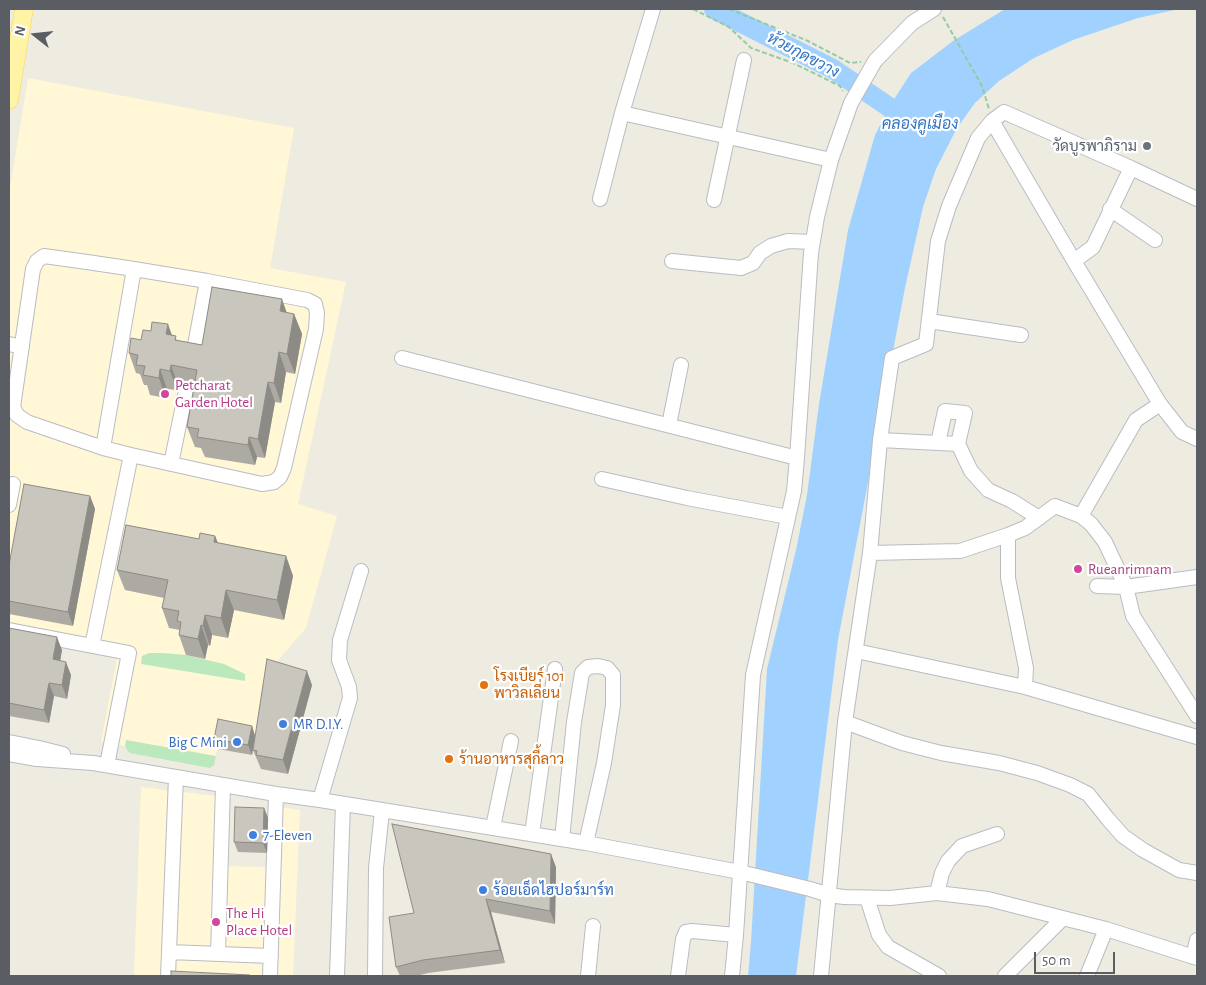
<!DOCTYPE html>
<html>
<head>
<meta charset="utf-8">
<style>
	body { margin:0 }
	#map { position:relative; width:1206px; height:985px; overflow:hidden; background:#eeece1; font-family:"Alegreya Sans",sans-serif }
	canvas { display:block }
	.frame { position:absolute; inset:0; border:10px solid #5a5e64; pointer-events:none }
	.north { position:absolute; left:10px; top:10px; width:50px; height:50px; -webkit-text-stroke:4px #fff; paint-order:stroke; rotate:286deg; font-size:14px; font-weight:700; line-height:20px; text-align:center; color:#5a5e64 }
	.north::after { content:''; display:block; margin:auto; width:18px; height:22px; background:#5a5e64; clip-path:polygon(50% 0,100% 100%,50% 72%,0 100%) }
	.scale { position:absolute; left:1034px; top:952px; width:81px; height:22px; box-sizing:border-box; border:2px solid #5a5e64; border-top:0; padding-left:6px; font-size:15px; line-height:18px; white-space:nowrap; color:#5a5e64; -webkit-text-stroke:4px #fff; paint-order:stroke }
</style>
</head>
<body>
<div id="map">
<canvas width="1206" height="985"></canvas>
<div class="frame"></div>
<div class="north">N</div>
<div class="scale">50 m</div>
</div>
<script>
const g = document.querySelector('canvas').getContext('2d');
g.lineJoin = 'round';
function paint(path, color) { g.fillStyle = color; g.fill(path, 'evenodd'); }
const poly = rows => new Path2D(rows.map(r => 'M' + r).join(''));
function trace(path, color, width, dash) { g.strokeStyle = color; g.lineWidth = width; g.lineCap = dash ? 'butt' : 'round'; g.setLineDash(dash || []); g.stroke(path); }
function write(font, color, halo, rows, align = 'center') {
  g.font = font + ' "Alegreya Sans",Sarabun,sans-serif'; g.lineWidth = 4.5; g.setLineDash([]); g.textBaseline = 'middle'; g.strokeStyle = halo; g.fillStyle = color; for (const [text, x, y, turn = 0] of rows) {
    g.save(); g.translate(x, y); g.rotate((+turn || 0) * Math.PI / 180); g.textAlign = isNaN(turn) ? turn : align; if (halo) g.strokeText(text, 0, 0); g.fillText(text, 0, 0); g.restore();
  }
}
paint(poly([
	[28,78,294,128,270,268,346,282,298,504,337,516,306,628,268,672,258,735,221,729,215,761,101,742,117,658,9,635,9,194],
	[141,787,225,797,225,866,267,867,269,805,300,810,293,976,134,976]
]), '#fff7d6');
paint(poly([
	[149,653,163,653,186,655,224,664,245,674,245,681,141,664,142,656],
	[126,740,216,756,214,765,210,768,130,753,127,750,125,746]
]), '#bbe9bd');
paint(poly([
	[1005,9,1179,9,1138,18,1073,40,1034,58,999,81,975,103,957,128,936,169,923,207,905,288,838,640,796,976,748,976,751,942,767,669,796,550,807,495,819,404,848,230,875,135,889,107,911,73,953,41]
]), '#a1d2ff');
trace(poly([
	[714,9,833,69,889,107]
]), '#a1d2ff', 20);
const minor = poly([
	[622,113,831,160],
	[992,121,1074,261,1160,404,1182,432,1197,439],
	[600,199,622,113,653,9],
	[714,200,744,60],
	[1110,209,1155,240],
	[672,261,741,268,753,263,760,253,771,246,788,241,813,242],
	[1074,261,1093,247,1131,168],
	[929,321,1021,335],
	[9,344,22,347],
	[402,358,797,458],
	[192,361,207,281],
	[669,425,681,365],
	[880,440,958,444,971,471,988,490,1012,501,1039,518],
	[938,443,945,411,965,413,958,444],
	[103,448,27,422,17,415,13,407,33,269,37,261,44,256,87,262,114,266,134,269,207,281,307,300,315,304,317,313,316,329,284,468,280,477,274,482,262,484,131,455,103,448,134,269],
	[171,464,187,386],
	[602,479,687,498,788,517],
	[9,505,13,484],
	[1081,516,1136,420,1160,404],
	[1008,535,1008,578,1026,668,1025,687],
	[870,553,960,551,1008,535,1025,528,1055,506,1081,516,1091,524,1105,542,1126,587,1133,616,1197,716],
	[1097,586,1126,587,1197,577],
	[9,630,129,653,107,765],
	[92,646,131,455],
	[856,651,1025,687,1197,737],
	[845,722,902,743,941,753,999,763,1037,773,1070,785,1088,794,1108,819,1123,836,1143,850,1179,870,1197,873],
	[9,742,39,748,63,754],
	[9,754,37,759,93,763,276,794,320,800,586,843,740,872,810,889,829,895,844,897,890,898,937,893,988,899,1106,929,1197,958],
	[320,800,350,698,349,687,339,660,340,640,361,571],
	[493,827,511,741],
	[532,834,555,669],
	[562,839,574,722,582,673,588,667,598,666,607,668,613,675,613,705,604,763,586,843],
	[937,893,942,873,948,861,962,846,997,834],
	[867,898,879,935,888,947,939,976],
	[169,952,271,956],
	[218,954,223,785],
	[1193,957,1197,940],
	[168,976,176,777],
	[270,976,276,794],
	[337,976,343,804],
	[375,976,376,868,382,811],
	[588,976,593,926],
	[678,976,683,939,686,932,692,931,736,935],
	[732,976,736,935,753,675,794,491,797,458,811,253,817,217,831,160,851,103,875,61,912,23,934,9],
	[821,976,845,722,870,553,880,440,892,358,926,344,938,241,949,206,978,138,992,121,1004,112,1131,168,1197,199],
	[1005,976,1063,918],
	[1087,976,1106,929]
]);
const major = poly([
	[9,100,24,9]
]);
trace(minor, '#b9bcc2', 16);
trace(major, '#ffd34a', 19);
trace(poly([
	[693,9,729,27,751,48,793,63,840,86,843,91],
	[729,9,808,41,850,63,861,62],
	[943,17,982,86,989,109]
]), '#94caa5', 2, [5, 2.5]);
trace(minor, '#fff', 14);
trace(major, '#fff4a6', 18);
paint(poly([
	[286,313,294,314,302,334,295,374,286,372,281,403,275,402,265,458,257,457,255,465,205,457,201,448,195,447,187,427,194,388,178,385,177,390,167,389,166,398,150,395,147,385,144,385,140,374,136,373,129,353,141,340,151,331,172,335,178,341,202,345],
	[90,496,95,509,73,626,9,614,9,565],
	[215,536,218,543,286,556,293,576,284,620,234,610,228,638,212,635,210,646,208,645,205,659,186,655,179,635,180,630,169,628,162,608,164,598,125,590,117,570,199,539],
	[9,628,62,650,60,660,71,675,67,699,54,696,49,723,9,716],
	[312,685,288,774,261,769,253,750],
	[252,726,255,736,252,755,218,749,214,739],
	[264,808,268,818,267,853,238,852,234,842],
	[556,867,555,924,491,912,505,963,428,973,416,976,400,976,396,967,414,913]
]), '#adaaa3');
paint(poly([
	[282,299,289,319,280,311],
	[294,314,302,334,295,374,287,354],
	[168,324,175,344,166,334],
	[279,352,286,372,281,403,274,383],
	[171,365,178,385,177,390,170,371],
	[160,369,167,389,166,398,159,378],
	[268,382,275,402,265,458,258,439],
	[249,437,257,457,255,465,248,445],
	[90,496,95,509,73,626,68,612],
	[215,536,223,556,214,542],
	[286,556,293,576,284,620,277,600],
	[226,590,234,610,228,638,221,618],
	[205,615,212,635,210,646,203,626],
	[201,625,208,645,205,659,198,639],
	[57,637,62,650,58,673,53,659],
	[66,662,71,675,67,699,62,685],
	[307,671,312,685,288,774,283,760],
	[49,683,54,696,49,723,44,710],
	[252,726,255,736,252,755,248,745],
	[264,808,268,818,267,853,263,843],
	[551,854,556,867,555,924,550,911],
	[486,899,491,912,505,963,500,950]
]), '#8d8b85');
const building = poly([
	[212,287,282,299,280,311,294,314,287,354,279,352,274,383,268,382,258,439,249,437,248,445,197,437,199,429,187,427,197,370,171,365,170,371,160,369,159,378,143,375,145,366,136,365,138,355,129,353,131,338,141,340,143,330,151,331,152,322,168,324,166,334,176,336,175,340,202,345,212,287],
	[24,484,90,496,68,612,9,601,9,565,24,484],
	[126,525,199,539,200,533,215,536,214,542,286,556,277,600,226,590,221,618,205,615,203,626,201,625,198,639,179,635,181,622,177,621,179,611,162,608,168,580,117,570,126,525],
	[9,628,57,637,53,659,66,662,62,685,49,683,44,710,9,703,9,628],
	[267,659,307,671,283,760,256,755,257,751,253,750,267,659],
	[218,719,252,726,248,745,214,739,218,719],
	[235,807,264,808,263,843,234,842,235,807],
	[392,824,551,854,550,911,486,899,500,950,423,960,396,967,389,917,414,913,392,824],
	[171,971,250,975,249,976,171,976,171,971]
]);
paint(building, '#c9c6be');
trace(building, '#8d8b85', 1);
for (const [x, y, r, color] of [
	[1147,146,5,"#6b7280"],
	[165,394,5,"#d1479c"],
	[1078,569,5,"#d1479c"],
	[484,685,5,"#e8710a"],
	[283,724,5,"#3f7fe0"],
	[237,742,5,"#3f7fe0"],
	[449,759,5,"#e8710a"],
	[253,835,5,"#3f7fe0"],
	[483,890,5,"#3f7fe0"],
	[216,922,5,"#d1479c"]
]) { const dot = new Path2D(); dot.arc(x, y, r, 0, 2 * Math.PI); g.fillStyle = color; g.fill(dot); trace(dot, '#fff', 2); }
write('15px', '#5b616d', '#fff', [
	["วัดบูรพาภิราม",1137,146]
], 'right');
write('15px', '#b23c85', '#fff', [
	["Petcharat",175,385],
	["Garden Hotel",175,402],
	["Rueanrimnam",1088,569],
	["The Hi",226,913],
	["Place Hotel",226,930]
], 'left');
write('15px', '#c56008', '#fff', [
	["โรงเบียร์ 101",494,676],
	["พาวิลเลี่ยน",494,693],
	["ร้านอาหารสุกี้ลาว",459,759]
], 'left');
write('15px', '#366cbe', '#fff', [
	["MR D.I.Y.",293,724],
	["Big C Mini",227,742,"right"],
	["7-Eleven",263,835],
	["ร้อยเอ็ดไฮปอร์มาร์ท",493,890]
], 'left');
write('italic 16px', '#3576c5', '#fff', [
	["ห้วยกุดขวาง",803,55,28],
	["คลองคูเมือง",920,124]
]);
</script>
</body>
</html>
